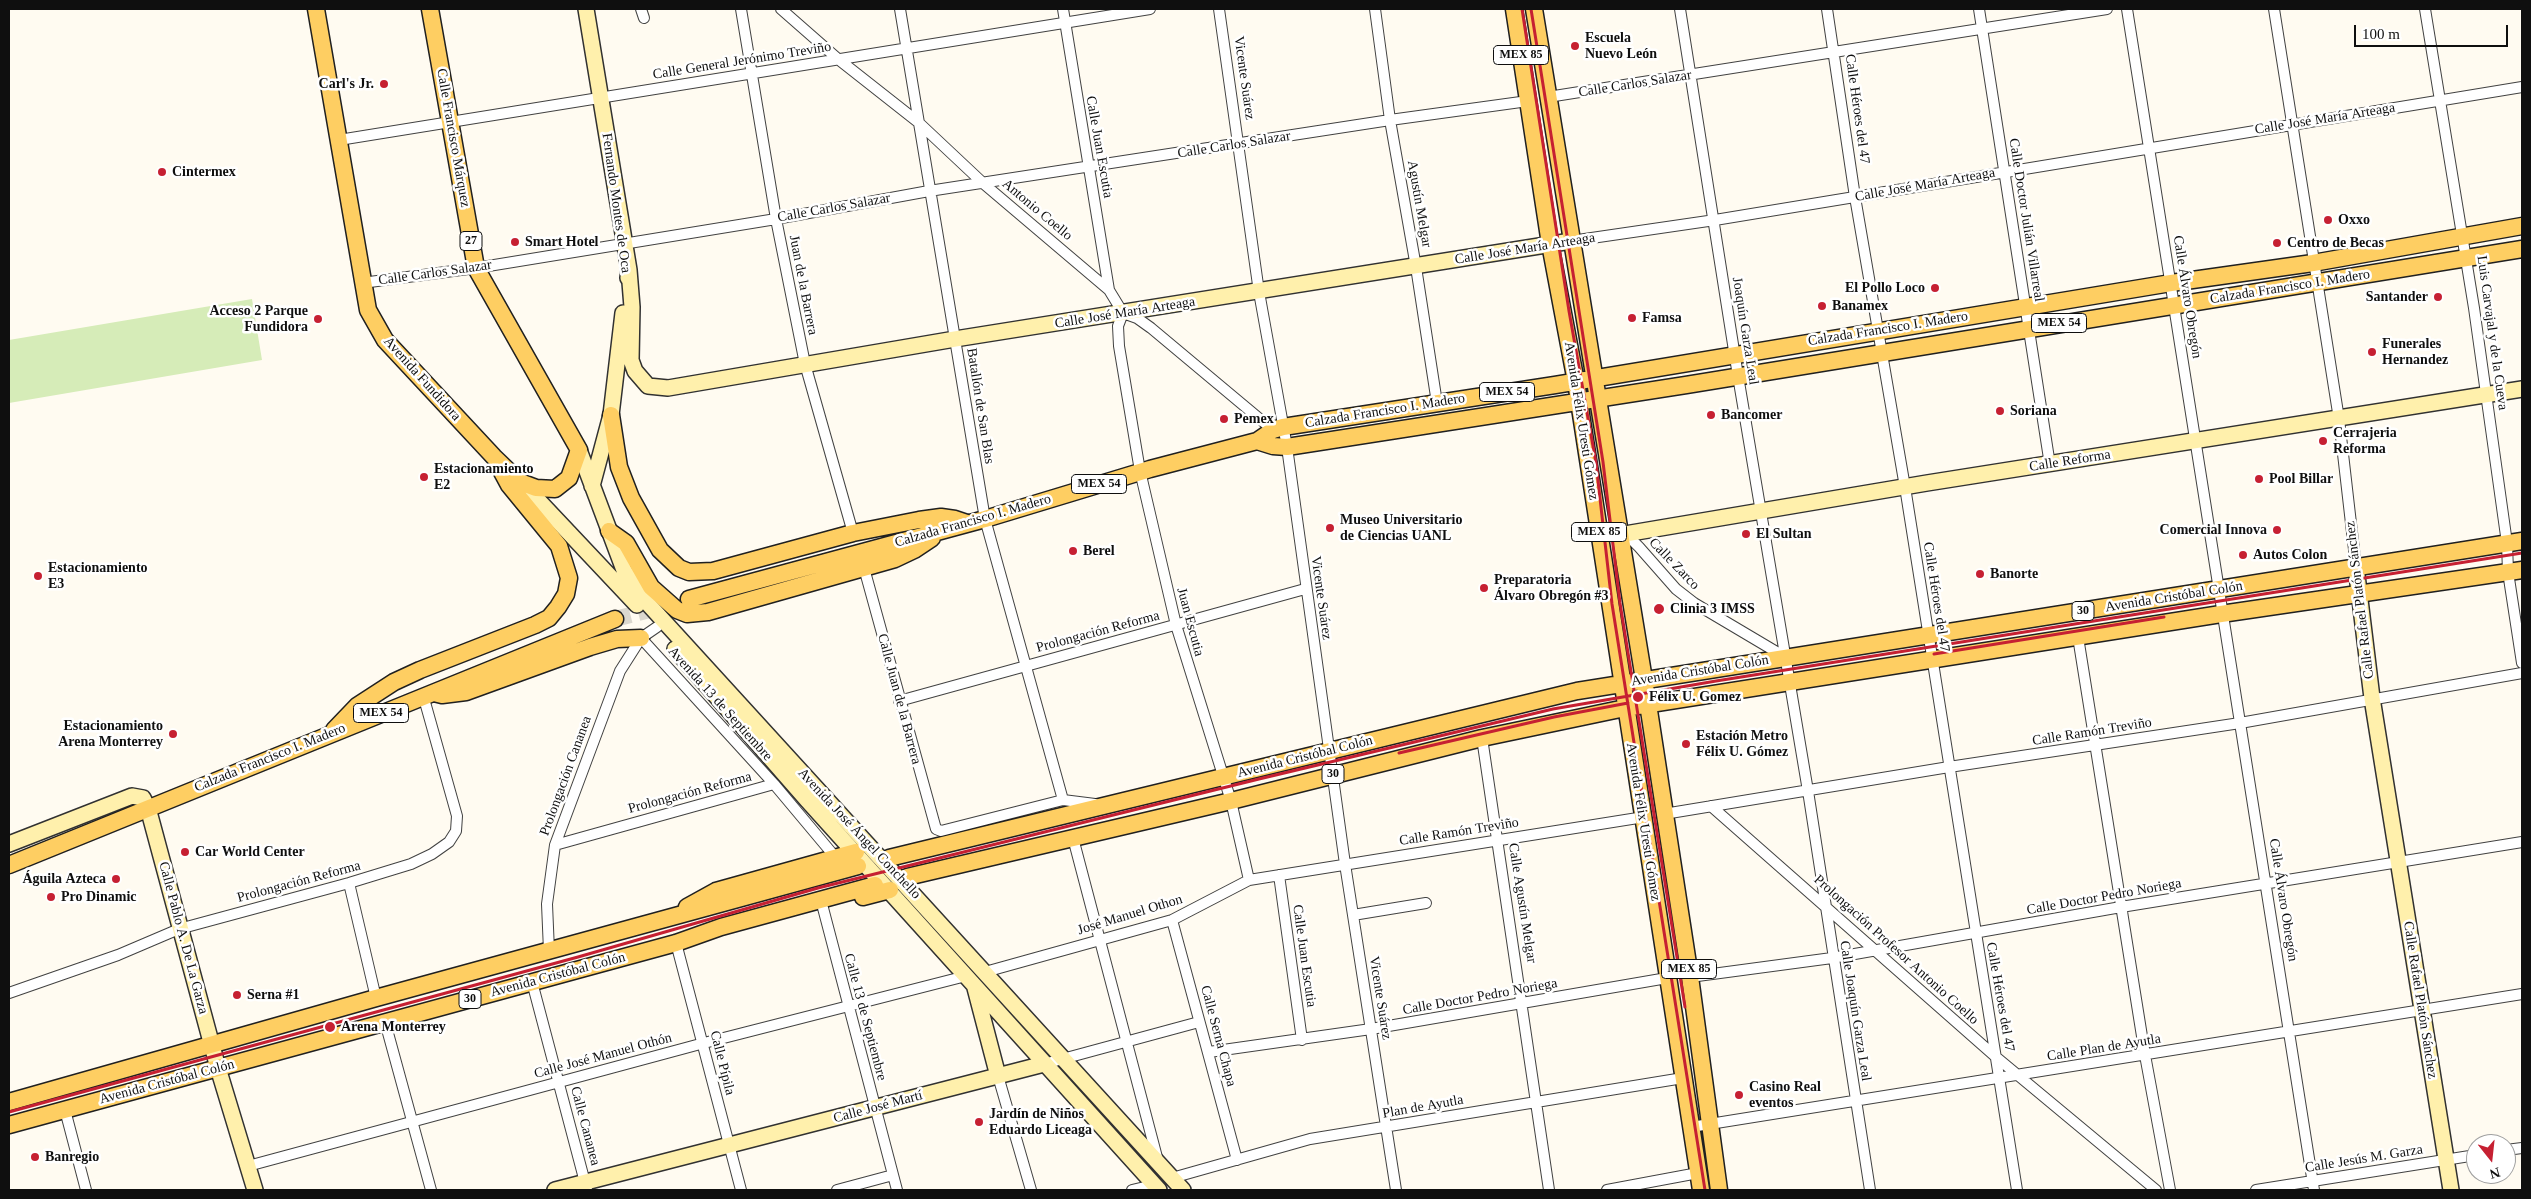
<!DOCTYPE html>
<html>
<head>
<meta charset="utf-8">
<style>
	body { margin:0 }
	#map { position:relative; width:2531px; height:1199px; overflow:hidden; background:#fffbf1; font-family:"Times New Roman",serif }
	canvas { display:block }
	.frame { position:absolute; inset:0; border:10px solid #0f0f0f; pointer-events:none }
	.north { position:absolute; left:2466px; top:1134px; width:50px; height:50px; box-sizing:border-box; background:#fff; border:1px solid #9f9f9f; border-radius:50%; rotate:164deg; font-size:14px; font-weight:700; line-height:20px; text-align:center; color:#0f0f0f }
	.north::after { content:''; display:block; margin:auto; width:18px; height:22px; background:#c62032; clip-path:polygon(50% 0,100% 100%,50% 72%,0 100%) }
	.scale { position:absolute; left:2354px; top:25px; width:154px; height:22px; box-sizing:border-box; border:2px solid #0f0f0f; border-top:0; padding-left:6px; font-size:15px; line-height:18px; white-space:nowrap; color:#0f0f0f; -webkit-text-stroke:4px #fff; paint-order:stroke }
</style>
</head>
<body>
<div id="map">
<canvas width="2531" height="1199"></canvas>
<div class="frame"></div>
<div class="north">N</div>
<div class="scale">100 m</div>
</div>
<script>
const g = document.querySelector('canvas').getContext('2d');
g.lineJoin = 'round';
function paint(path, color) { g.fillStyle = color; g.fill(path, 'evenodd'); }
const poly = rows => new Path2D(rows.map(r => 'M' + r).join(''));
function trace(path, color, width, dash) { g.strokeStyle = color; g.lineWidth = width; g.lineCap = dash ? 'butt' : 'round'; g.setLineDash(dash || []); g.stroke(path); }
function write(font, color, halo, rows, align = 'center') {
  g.font = font + ' "Times New Roman",serif'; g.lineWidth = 5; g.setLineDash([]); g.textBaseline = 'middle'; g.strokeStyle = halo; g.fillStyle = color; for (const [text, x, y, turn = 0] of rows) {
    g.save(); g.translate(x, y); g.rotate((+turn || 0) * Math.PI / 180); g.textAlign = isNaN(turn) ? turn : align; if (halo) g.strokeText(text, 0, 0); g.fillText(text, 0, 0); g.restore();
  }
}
paint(poly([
	[252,299,262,360,9,403,9,340],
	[1064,1072,1150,1161,1149,1171,1063,1073]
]), '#d6ecb8');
trace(poly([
	[615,619,665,606]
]), '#dbd8cf', 16, [16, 8]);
const street = poly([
	[641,9,644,18],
	[741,9,776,219,805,364,853,533],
	[781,9,838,59,918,122,984,184,1109,290,1123,313,1137,318,1151,328,1273,430],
	[900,9,985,519,1063,800],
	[1063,9,1109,290],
	[1219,9,1259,292,1287,447,1345,864,1396,1190],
	[1375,9,1390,120,1416,267,1437,403],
	[1680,9,1738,376,1808,791,1870,1190],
	[1827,9,1855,197,1905,487,2017,1190],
	[1979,9,2050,465],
	[2127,9,2314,1190],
	[2274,9,2339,419,2356,567],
	[2425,9,2474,308,2507,543,2508,572,2522,663],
	[1548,97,2107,9],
	[339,140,1150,9],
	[1571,241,1715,220,2522,87],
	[362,283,476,268,776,219,929,191,1390,120,1528,101],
	[1123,313,1118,326,1119,346,1140,471,1176,625,1231,801,1249,880],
	[1619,537,1633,541,1639,547,1676,589,1694,603,1785,657],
	[864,568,936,829,941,831,1063,800,1095,804],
	[2078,637,2145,1055,2170,1190],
	[641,638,774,784,836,858],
	[899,701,1305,589],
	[1482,738,1549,1190],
	[1711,806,1996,1057,2156,1190],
	[1664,814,1949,767,2240,723,2522,673],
	[1073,838,1158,1161],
	[555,845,774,784],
	[1279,875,1302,1040],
	[349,883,376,998],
	[823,908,897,1190],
	[1353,915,1426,903],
	[1172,920,1237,1160],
	[676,943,741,1190],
	[549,951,547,904,555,845,620,671,641,638,657,627],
	[985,972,1172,920,1249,880,1644,817],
	[1690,977,1832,958,2121,907,2522,842],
	[532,982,587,1190],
	[9,993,118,955,179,929,349,883,411,864,432,854,449,842,456,831,457,816,423,695],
	[385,1022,431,1190],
	[1209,1052,1371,1029,1667,978],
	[1044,1064,1199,1022],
	[998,1076,1031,1190],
	[65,1110,86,1190],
	[1691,1127,2522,994],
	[2506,1150,2522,1148],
	[248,1166,704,1043,966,976],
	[1172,1178,1310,1139,1683,1078],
	[837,1190,893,1175],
	[1132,1190,1153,1185],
	[1607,1190,1698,1173],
	[2256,1190,2476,1155]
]);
const secondary = poly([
	[586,9,629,270,628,278],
	[629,270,632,307,631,360,635,371,648,386,668,388,955,339,1571,241],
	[579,450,624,570,640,595,1183,1190],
	[521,482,637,605],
	[592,486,611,415,623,313],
	[1619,535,1927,483,2522,389],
	[2356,567,2372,698,2451,1190],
	[675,649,807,800,1159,1190],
	[9,844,132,796,143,798,148,808,218,1068,255,1190],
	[975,988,998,1076],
	[555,1190,1044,1064]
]);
const primary = poly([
	[316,9,368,310,385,340,494,457,520,482,536,488,555,489,569,478,579,450,476,268,430,9],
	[1514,9,1550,244,1576,382,1701,1190],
	[1534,9,1648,704,1690,977,1719,1190],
	[611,415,619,467,631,498,660,550,679,568,689,572,713,571,853,533,919,520,941,517,955,519,967,523],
	[1257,441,1273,446,1287,447,1686,385,2522,249],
	[609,531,626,543,651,587,677,610,687,614,708,612,895,559,914,550,932,538],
	[689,599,985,519,1150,469,1257,441,1273,430,1283,427,1555,385,2171,283,2313,263,2522,226],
	[434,693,442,695,466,692,590,647,617,639,641,638],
	[334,730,357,706,394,682,420,670,535,625,549,618,558,607,566,594,569,578,559,546,509,485,502,472],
	[889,858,1577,691,2522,541],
	[9,865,615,619],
	[907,877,1231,801,1482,738,1625,708,2221,614,2522,570],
	[863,897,890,890],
	[687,907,716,891,856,852],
	[9,1102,376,998,858,866],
	[9,1125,676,943,721,927,875,885]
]);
trace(street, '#424242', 12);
trace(secondary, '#313131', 18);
trace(primary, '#202020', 19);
trace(street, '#fff', 10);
trace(secondary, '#fff0ac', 15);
trace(primary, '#fece62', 16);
trace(poly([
	[1522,9,1569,311,1596,463,1612,604,1705,1190],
	[1531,9,1603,462,1620,603,1685,1007],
	[1934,654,2164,617],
	[1399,753,1554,717,1628,703],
	[9,1112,578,957,818,888,1259,779,1553,709,1716,681,2522,553]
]), '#c62032', 3);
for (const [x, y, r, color] of [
	[1575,46,5,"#c62032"],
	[384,84,5,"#c62032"],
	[162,172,5,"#c62032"],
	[2328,220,5,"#c62032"],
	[515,242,5,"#c62032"],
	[2277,243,5,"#c62032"],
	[1935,288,5,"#c62032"],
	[2438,297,5,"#c62032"],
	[1822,306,5,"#c62032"],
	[1632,318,5,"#c62032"],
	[318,319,5,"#c62032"],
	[2372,352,5,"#c62032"],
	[2000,411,5,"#c62032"],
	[1711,415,5,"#c62032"],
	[1224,419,5,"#c62032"],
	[2323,441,5,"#c62032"],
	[424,477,5,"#c62032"],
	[2259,479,5,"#c62032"],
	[1330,528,5,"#c62032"],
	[2277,530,5,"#c62032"],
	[1746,534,5,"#c62032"],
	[1073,551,5,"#c62032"],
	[2243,555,5,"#c62032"],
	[1980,574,5,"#c62032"],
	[38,576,5,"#c62032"],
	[1484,588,5,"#c62032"],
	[1659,609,6,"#c62032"],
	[1638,697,6,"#c62032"],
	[173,734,5,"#c62032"],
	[1686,744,5,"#c62032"],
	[185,852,5,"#c62032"],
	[116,879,5,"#c62032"],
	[51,897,5,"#c62032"],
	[237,995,5,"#c62032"],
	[330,1027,6,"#c62032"],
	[1739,1095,5,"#c62032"],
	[979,1122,5,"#c62032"],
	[35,1157,5,"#c62032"]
]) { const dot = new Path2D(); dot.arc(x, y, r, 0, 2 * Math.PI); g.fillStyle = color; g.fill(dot); trace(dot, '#fff', 2); }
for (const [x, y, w] of [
	[1521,55,55],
	[471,241,22],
	[2059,323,55],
	[1507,392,55],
	[1099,484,55],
	[1599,532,55],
	[2083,611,22],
	[381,713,55],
	[1333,774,22],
	[1689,969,55],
	[470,999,22]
]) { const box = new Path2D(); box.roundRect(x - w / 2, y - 9.5, w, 19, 4); g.fillStyle = '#fff'; g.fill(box); trace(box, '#0f0f0f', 1); }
write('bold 12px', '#0f0f0f', null, [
	["MEX 85",1521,55],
	["27",471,241],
	["MEX 54",2059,323],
	["MEX 54",1507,392],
	["MEX 54",1099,484],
	["MEX 85",1599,532],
	["30",2083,611],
	["MEX 54",381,713],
	["30",1333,774],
	["MEX 85",1689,969],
	["30",470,999]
]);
write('bold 14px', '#0f0f0f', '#fff', [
	["Escuela",1585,38],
	["Nuevo León",1585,54],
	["Carl's Jr.",374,84,"right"],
	["Cintermex",172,172],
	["Oxxo",2338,220],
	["Smart Hotel",525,242],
	["Centro de Becas",2287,243],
	["El Pollo Loco",1925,288,"right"],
	["Santander",2428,297,"right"],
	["Banamex",1832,306],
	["Acceso 2 Parque",308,311,"right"],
	["Fundidora",308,327,"right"],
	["Famsa",1642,318],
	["Funerales",2382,344],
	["Hernandez",2382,360],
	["Soriana",2010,411],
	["Bancomer",1721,415],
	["Pemex",1234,419],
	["Cerrajeria",2333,433],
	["Reforma",2333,449],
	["Estacionamiento",434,469],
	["E2",434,485],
	["Pool Billar",2269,479],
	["Museo Universitario",1340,520],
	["de Ciencias UANL",1340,536],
	["Comercial Innova",2267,530,"right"],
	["El Sultan",1756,534],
	["Berel",1083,551],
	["Autos Colon",2253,555],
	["Estacionamiento",48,568],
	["E3",48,584],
	["Banorte",1990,574],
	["Preparatoria",1494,580],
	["Álvaro Obregón #3",1494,596],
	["Clinia 3 IMSS",1670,609],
	["Félix U. Gomez",1649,697],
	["Estacionamiento",163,726,"right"],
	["Arena Monterrey",163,742,"right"],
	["Estación Metro",1696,736],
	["Félix U. Gómez",1696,752],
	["Car World Center",195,852],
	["Águila Azteca",106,879,"right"],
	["Pro Dinamic",61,897],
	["Serna #1",247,995],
	["Arena Monterrey",341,1027],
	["Casino Real",1749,1087],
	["eventos",1749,1103],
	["Jardín de Niños",989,1114],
	["Eduardo Liceaga",989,1130],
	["Banregio",45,1157]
], 'left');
write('14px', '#0f0f0f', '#fff', [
	["Calle General Jerónimo Treviño",742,61,-9],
	["Vicente Suárez",1244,78,82],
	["Calle Carlos Salazar",1635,84,-9],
	["Calle Héroes del 47",1857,109,82],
	["Calle José María Arteaga",2325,119,-9],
	["Calle Francisco Márquez",453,138,80],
	["Calle Carlos Salazar",1234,145,-9],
	["Calle Juan Escutia",1099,147,80],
	["Calle José María Arteaga",1925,185,-10],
	["Fernando Montes de Oca",616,203,82],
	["Agustín Melgar",1419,204,80],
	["Calle Carlos Salazar",834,208,-10],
	["Antonio Coello",1037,210,40],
	["Calle Doctor Julián Villarreal",2026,220,81],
	["Calle José María Arteaga",1525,249,-9],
	["Calle Carlos Salazar",435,273,-8],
	["Juan de la Barrera",803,285,79],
	["Calzada Francisco I. Madero",2290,287,-9],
	["Calle Álvaro Obregón",2187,297,81],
	["Calle José María Arteaga",1125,313,-9],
	["Calzada Francisco I. Madero",1888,329,-9],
	["Joaquín Garza Leal",1745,331,81],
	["Luis Carvajal y de la Cueva",2492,333,82],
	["Avenida Fundidora",422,379,48],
	["Batallón de San Blas",980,406,81],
	["Calzada Francisco I. Madero",1385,411,-9],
	["Avenida Félix Uresti Gómez",1581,421,81],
	["Calle Reforma",2070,461,-9],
	["Calzada Francisco I. Madero",973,521,-16],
	["Calle Zarco",1674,564,46],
	["Calle Héroes del 47",1936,597,81],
	["Avenida Cristóbal Colón",2174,597,-9],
	["Vicente Suárez",1321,598,82],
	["Calle Rafael Platón Sánchez",2360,600,-97],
	["Juan Escutia",1190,622,75],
	["Prolongación Reforma",1098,632,-15],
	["Avenida Cristóbal Colón",1700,671,-9],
	["Calle Juan de la Barrera",899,699,75],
	["Avenida 13 de Septiembre",720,704,48],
	["Calle Ramón Treviño",2092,732,-9],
	["Avenida Cristóbal Colón",1305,757,-14],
	["Calzada Francisco I. Madero",270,758,-22],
	["Prolongación Cananea",566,776,-70],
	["Prolongación Reforma",690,793,-15],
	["Avenida Félix Uresti Gómez",1643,822,81],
	["Calle Ramón Treviño",1459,832,-9],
	["Avenida José Ángel Conchello",859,834,47],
	["Prolongación Reforma",299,882,-15],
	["Calle Doctor Pedro Noriega",2104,897,-10],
	["Calle Álvaro Obregón",2283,900,81],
	["Calle Agustín Melgar",1522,903,81],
	["José Manuel Othon",1130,915,-17],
	["Calle Pablo A. De La Garza",183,938,75],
	["Prolongación Profesor Antonio Coello",1896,950,42],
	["Calle Juan Escutia",1304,956,82],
	["Avenida Cristóbal Colón",558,975,-15],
	["Calle Doctor Pedro Noriega",1480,997,-10],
	["Calle Héroes del 47",2000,997,80],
	["Vicente Suárez",1380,998,81],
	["Calle Rafael Platón Sánchez",2420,1000,81],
	["Calle Joaquín Garza Leal",1855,1011,81],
	["Calle 13 de Septiembre",865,1017,75],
	["Calle Serna Chapa",1218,1036,75],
	["Calle Plan de Ayutla",2104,1048,-9],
	["Calle José Manuel Othón",603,1056,-15],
	["Calle Pípila",722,1063,76],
	["Avenida Cristóbal Colón",167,1082,-15],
	["Calle José Martí",878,1107,-15],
	["Plan de Ayutla",1423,1107,-10],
	["Calle Cananea",585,1126,75],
	["Calle Jesús M. Garza",2364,1159,-9]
]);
</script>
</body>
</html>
